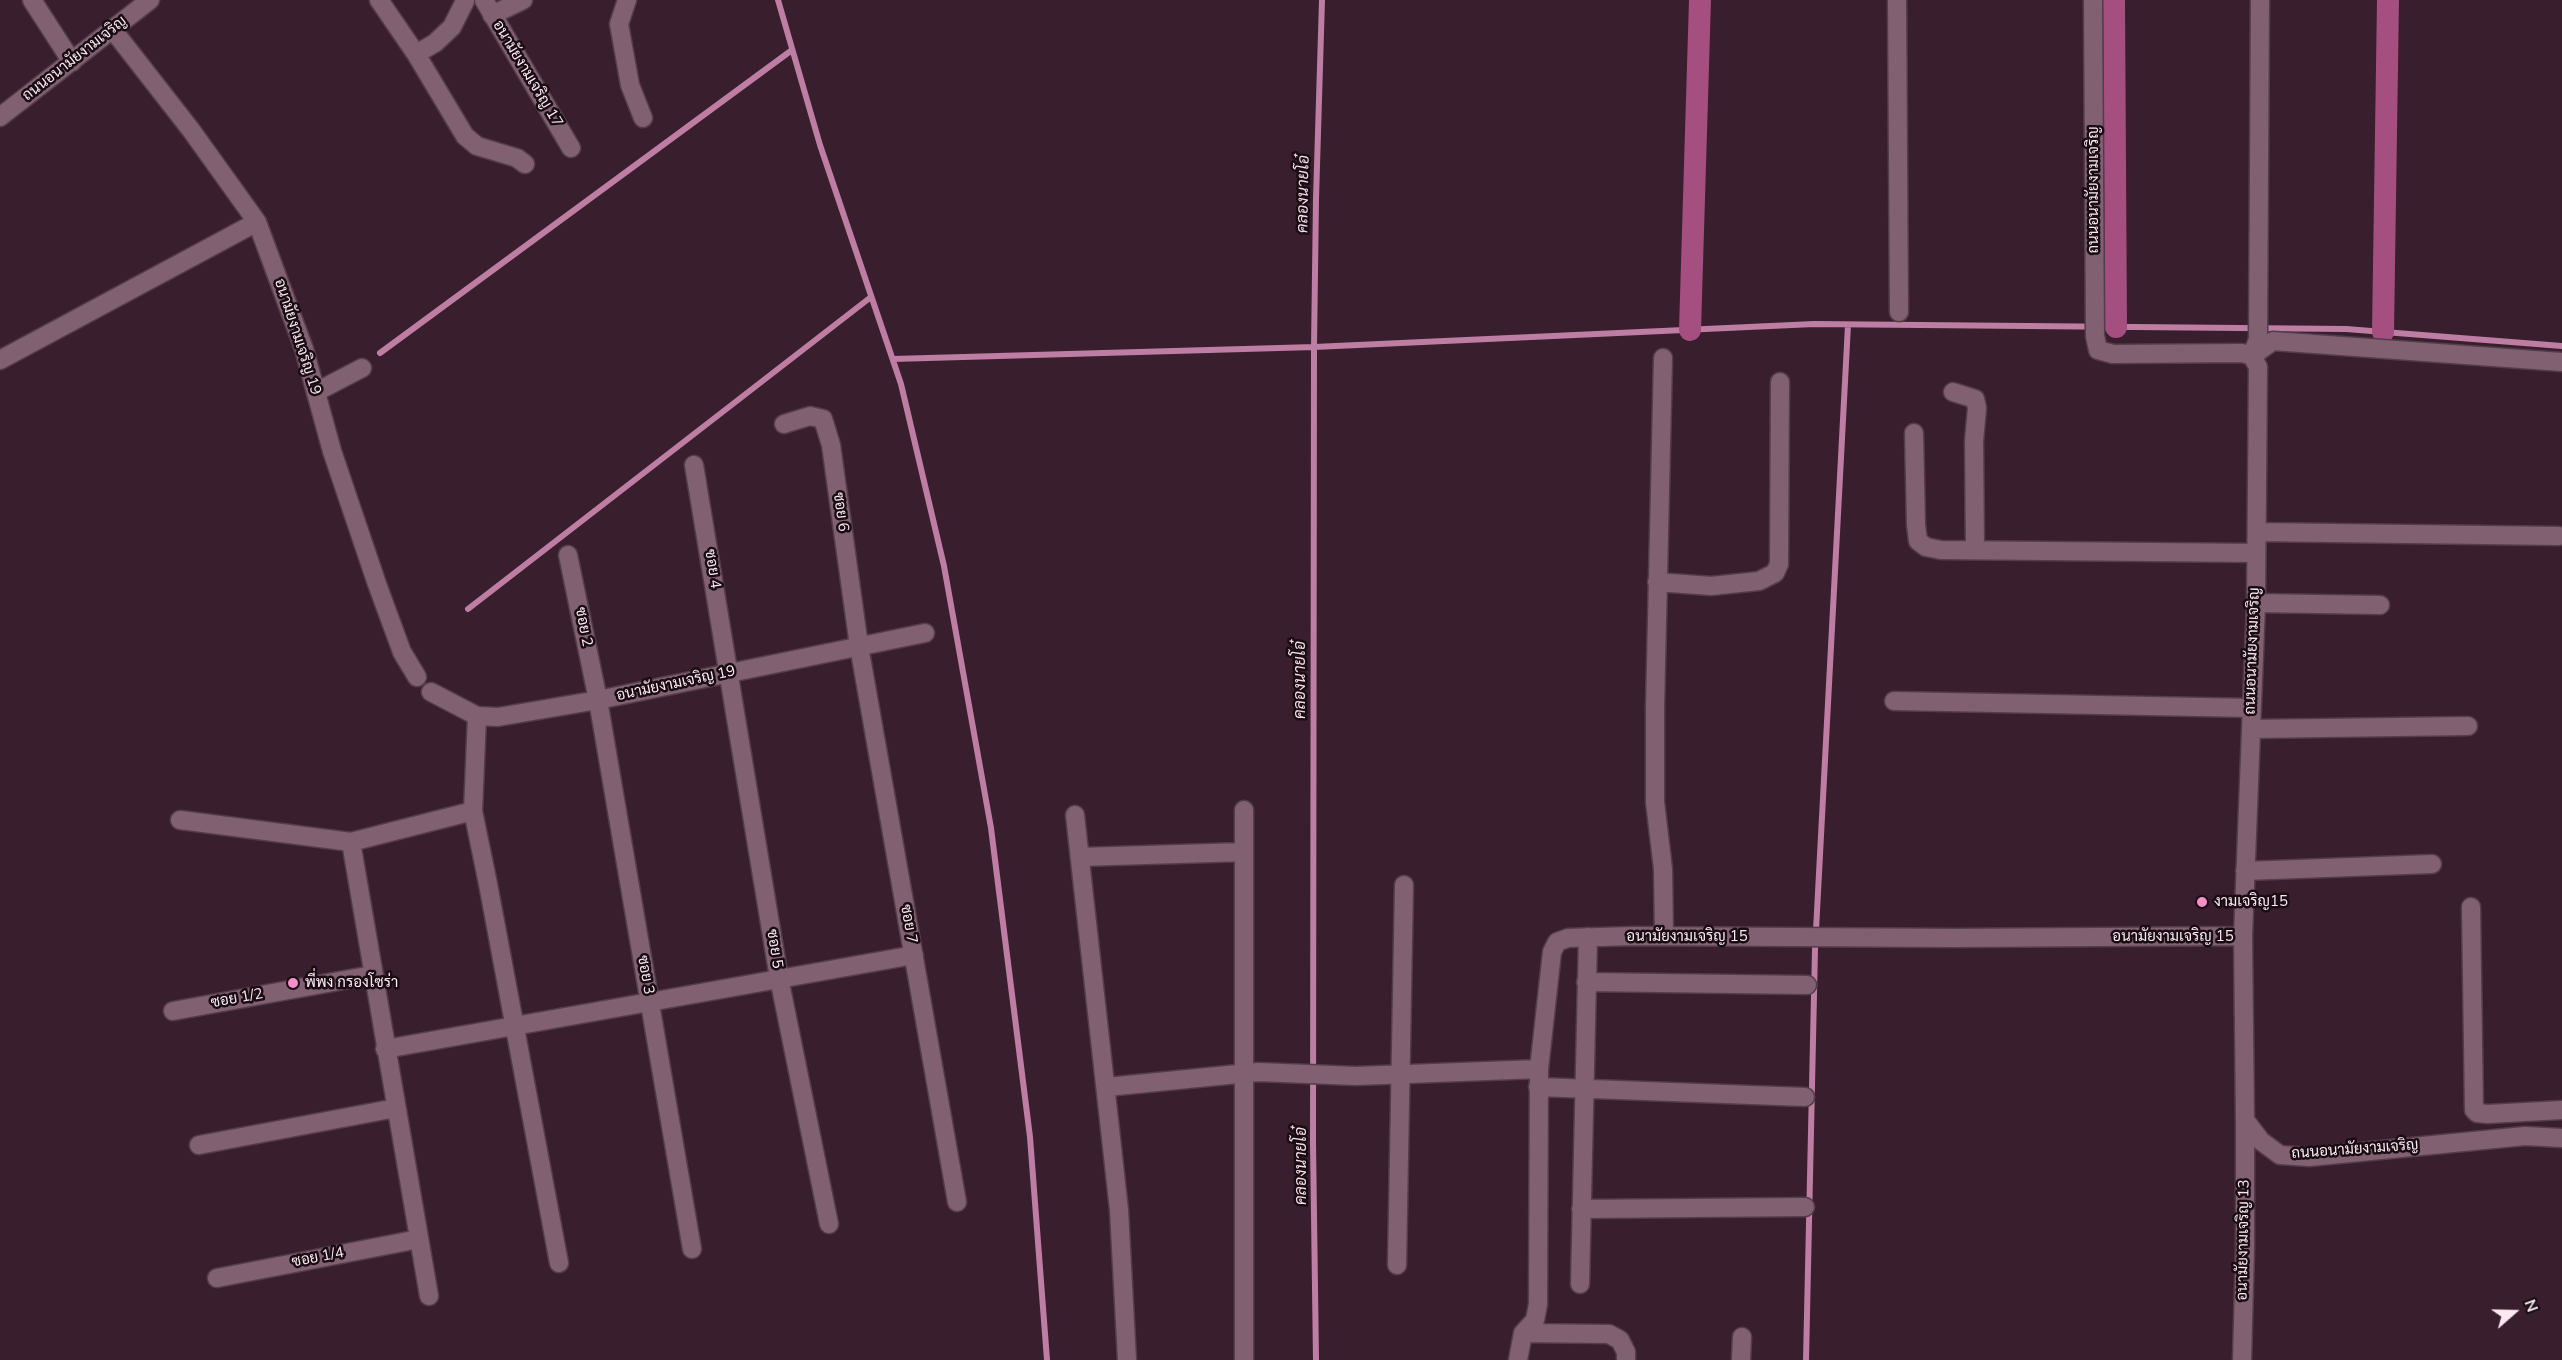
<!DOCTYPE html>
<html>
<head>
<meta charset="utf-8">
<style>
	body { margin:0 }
	#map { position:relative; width:2562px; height:1360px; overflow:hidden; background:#391e2d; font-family:"Nunito Sans",sans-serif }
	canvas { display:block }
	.north { position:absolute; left:2484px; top:1282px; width:60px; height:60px; -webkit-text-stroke:4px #190d13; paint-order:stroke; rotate:70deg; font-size:16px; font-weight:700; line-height:24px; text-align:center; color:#fbe8f1 }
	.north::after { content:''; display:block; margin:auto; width:21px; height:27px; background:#fbe8f1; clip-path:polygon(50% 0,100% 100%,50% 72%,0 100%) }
</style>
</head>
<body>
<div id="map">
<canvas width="2562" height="1360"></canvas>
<div class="north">N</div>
</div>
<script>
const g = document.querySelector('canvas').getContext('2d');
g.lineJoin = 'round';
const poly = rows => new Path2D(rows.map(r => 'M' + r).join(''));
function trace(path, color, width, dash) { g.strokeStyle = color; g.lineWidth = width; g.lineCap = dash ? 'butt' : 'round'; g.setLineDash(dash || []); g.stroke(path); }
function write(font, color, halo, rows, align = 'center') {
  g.font = font + ' "Nunito Sans",Sarabun,sans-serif'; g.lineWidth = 5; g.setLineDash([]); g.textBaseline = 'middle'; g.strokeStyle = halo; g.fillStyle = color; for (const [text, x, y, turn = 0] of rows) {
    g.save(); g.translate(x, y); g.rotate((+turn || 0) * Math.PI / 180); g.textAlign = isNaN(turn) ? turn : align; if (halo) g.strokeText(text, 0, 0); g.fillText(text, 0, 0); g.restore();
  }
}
trace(poly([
	[778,0,820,145,901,384,944,566,991,828,1030,1137,1047,1360],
	[380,353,792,50],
	[893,359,1314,347,1814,324,2346,329,2562,346],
	[468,609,871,297],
	[1316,1360,1313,1142,1314,347,1316,199,1322,0],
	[1806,1360,1815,949,1848,325]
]), '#be7da2', 6);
trace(poly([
	[2114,0,2116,327],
	[1690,330,1700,0],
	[2383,332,2388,0]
]), '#a44f80', 22);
const minor = poly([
	[32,0,72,62],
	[379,0,416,54,465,136,477,146,517,158,525,164],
	[484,0,571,148],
	[627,0,619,24,630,85,643,118],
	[1897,0,1899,312],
	[2093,0,2095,336,2098,350,2113,354,2242,353,2252,356,2258,367,2256,603,2243,936,2245,1120,2261,1141,2280,1155,2309,1157,2525,1136,2562,1138],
	[492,15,523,0],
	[113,30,191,130,257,222,304,349,332,451,377,584,402,652,417,677],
	[416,54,435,43,452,27,465,1],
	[0,117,150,0],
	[2252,356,2258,339,2260,0],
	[2252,356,2273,341,2562,362],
	[1663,358,1655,708,1655,802,1663,869,1664,936],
	[0,360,257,222],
	[316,392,362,368],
	[1953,392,1975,399,1977,408,1974,441,1975,548],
	[784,424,810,416,823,419,831,445,859,646,957,1202],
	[1914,433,1916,525,1918,541,1926,547,1941,550,2256,553],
	[694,465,779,978,829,1224],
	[2257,532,2559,536],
	[568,555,598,700,692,1249],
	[1657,582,1711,586,1759,581,1775,573,1779,564,1780,382],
	[2256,603,2380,605],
	[431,692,477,716,498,717,598,700,925,633],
	[1894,701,2251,708],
	[477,716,473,811,488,884,559,1263],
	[2251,729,2468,726],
	[1244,810,1244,1360],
	[1075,815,1119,1210,1127,1360],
	[180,820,351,842,473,811],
	[351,842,429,1296],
	[1080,857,1244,852],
	[2245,871,2432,864],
	[2471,907,2474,1110,2477,1113,2488,1114,2562,1110],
	[1586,982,1807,985],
	[173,1011,372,975],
	[385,1049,914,955],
	[1107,1087,1258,1072,1356,1076,1539,1069],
	[1538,1087,1805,1097],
	[199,1145,396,1108],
	[1581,1209,1805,1207],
	[1397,1265,1404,885],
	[217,1278,419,1239],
	[1580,1284,1588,937],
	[1523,1333,1609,1334,1620,1340,1626,1352,1626,1360],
	[1518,1360,1523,1333,1535,1320,1538,1304,1539,1069,1552,952,1557,942,1568,938,1633,936,1955,938,2243,936],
	[1741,1360,1742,1337],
	[2242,1360,2245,1248,2245,1120]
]);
trace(minor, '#543d4a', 21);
trace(minor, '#806071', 18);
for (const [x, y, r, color] of [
	[2202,902,6,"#f98fca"],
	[293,983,6,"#f98fca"]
]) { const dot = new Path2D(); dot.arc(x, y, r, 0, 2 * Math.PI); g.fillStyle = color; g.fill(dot); trace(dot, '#190d13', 2); }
write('15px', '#fbe8f1', '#190d13', [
	["ถนนอนามัยงามเจริญ",75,59,-38],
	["อนามัยงามเจริญ 17",527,74,59],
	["ถนนอนามัยงามเจริญ",2094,190,-90],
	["อนามัยงามเจริญ 19",297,337,72],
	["ซอย 6",840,512,82],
	["ซอย 4",712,569,81],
	["ซอย 2",583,627,79],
	["ถนนอนามัยงามเจริญ",2253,651,-88],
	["อนามัยงามเจริญ 19",676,684,-12],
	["ซอย 7",908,924,80],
	["อนามัยงามเจริญ 15",1687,937],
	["อนามัยงามเจริญ 15",2173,937],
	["ซอย 5",774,949,81],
	["ซอย 3",645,975,80],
	["ซอย 1/2",237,999,-10],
	["ถนนอนามัยงามเจริญ",2355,1150,-4],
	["อนามัยงามเจริญ 13",2244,1240,-89],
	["ซอย 1/4",318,1258,-11]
]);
write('15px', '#fbe8f1', '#190d13', [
	["งามเจริญ15",2214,902],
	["พี่พง กรองโซร่า",305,983]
], 'left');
write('italic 16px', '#f4dce8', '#190d13', [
	["คลองนายโอ๋",1304,194,-89],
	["คลองนายโอ๋",1301,680,-90],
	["คลองนายโอ๋",1302,1166,-90]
]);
</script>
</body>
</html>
